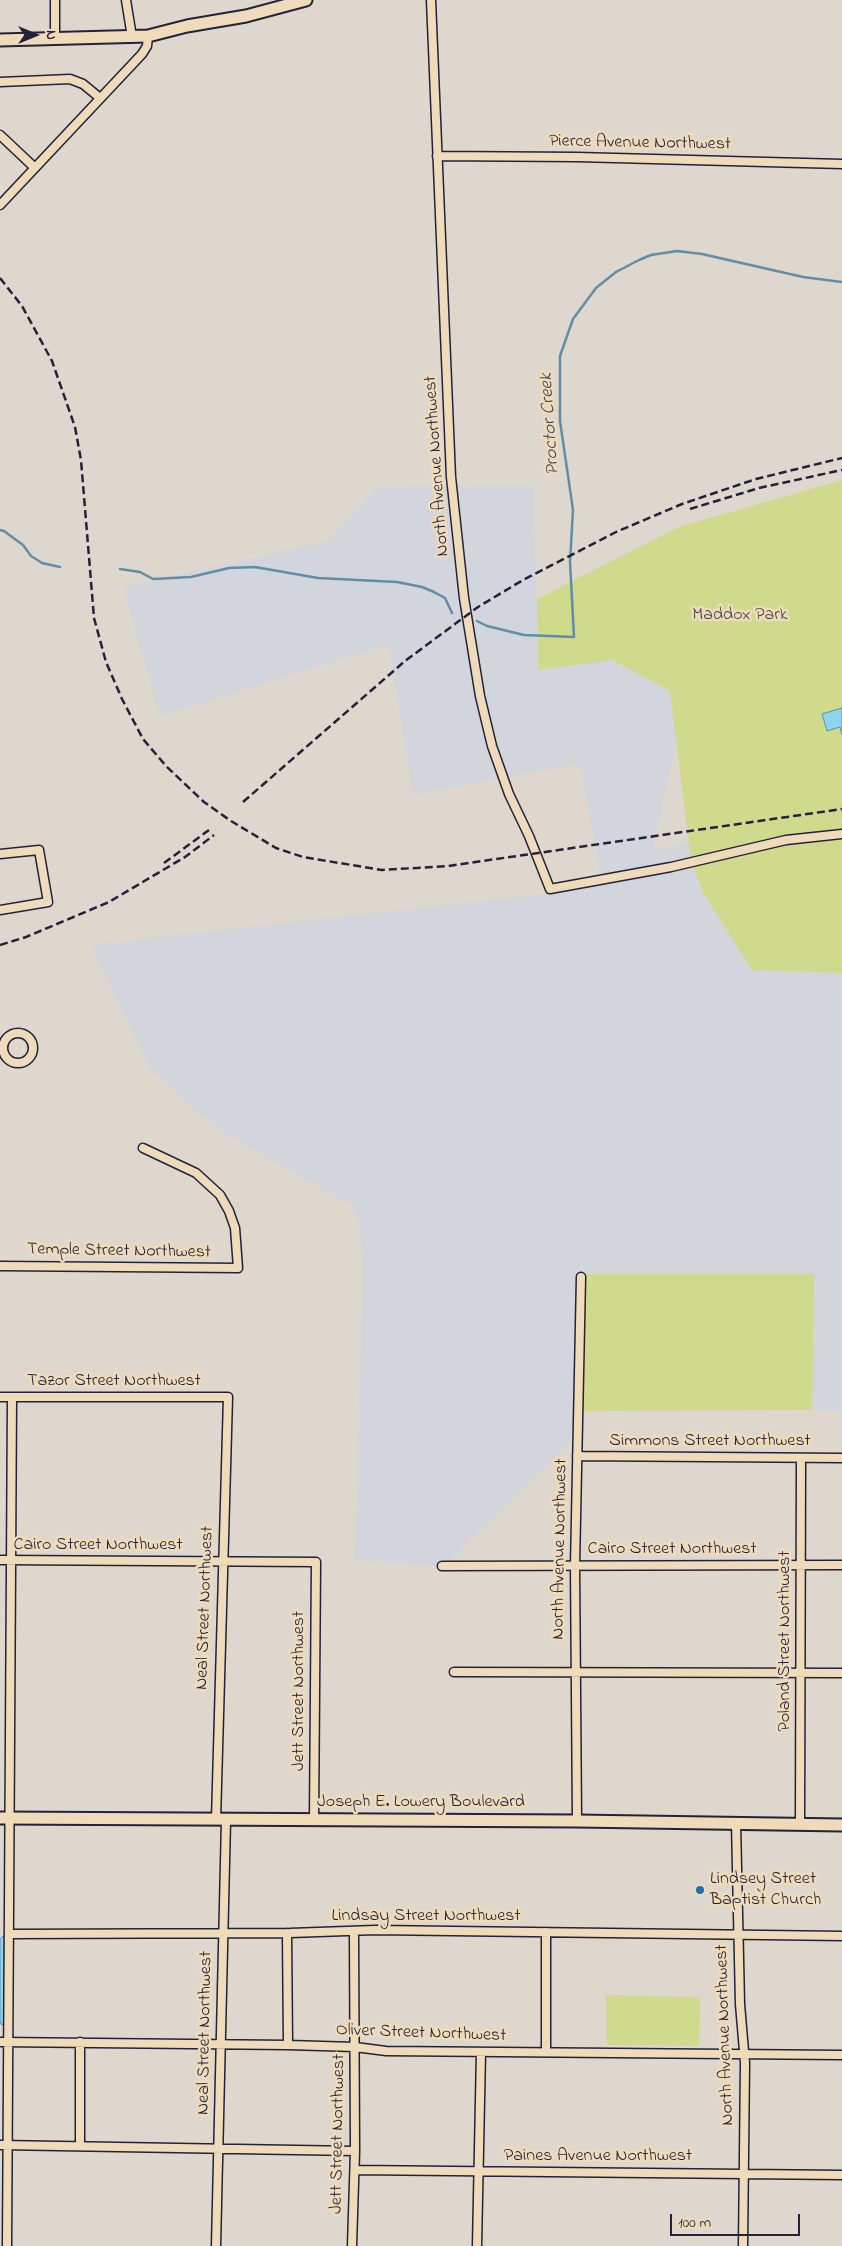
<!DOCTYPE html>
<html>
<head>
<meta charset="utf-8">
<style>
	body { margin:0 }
	#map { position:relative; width:842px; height:2246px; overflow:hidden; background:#ded7cd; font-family:"Indie Flower",sans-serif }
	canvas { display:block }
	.north { position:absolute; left:10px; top:10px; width:50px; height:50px; -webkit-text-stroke:4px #efdbb9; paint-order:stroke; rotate:90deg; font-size:14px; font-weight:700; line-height:20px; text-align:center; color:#22223b }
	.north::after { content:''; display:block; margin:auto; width:18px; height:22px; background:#22223b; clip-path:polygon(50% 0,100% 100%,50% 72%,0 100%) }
	.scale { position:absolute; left:670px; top:2214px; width:130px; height:22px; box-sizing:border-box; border:2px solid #22223b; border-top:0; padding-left:6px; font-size:15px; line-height:18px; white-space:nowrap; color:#22223b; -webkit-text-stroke:4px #efdbb9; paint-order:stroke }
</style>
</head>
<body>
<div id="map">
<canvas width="842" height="2246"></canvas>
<div class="north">N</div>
<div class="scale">100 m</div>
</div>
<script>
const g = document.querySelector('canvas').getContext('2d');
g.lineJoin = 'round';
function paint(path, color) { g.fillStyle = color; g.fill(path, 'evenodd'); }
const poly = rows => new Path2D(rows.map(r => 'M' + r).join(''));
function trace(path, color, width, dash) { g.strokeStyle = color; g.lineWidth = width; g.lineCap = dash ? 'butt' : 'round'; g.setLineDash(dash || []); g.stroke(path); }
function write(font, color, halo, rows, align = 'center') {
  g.font = font + ' "Indie Flower",sans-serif'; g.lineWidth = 5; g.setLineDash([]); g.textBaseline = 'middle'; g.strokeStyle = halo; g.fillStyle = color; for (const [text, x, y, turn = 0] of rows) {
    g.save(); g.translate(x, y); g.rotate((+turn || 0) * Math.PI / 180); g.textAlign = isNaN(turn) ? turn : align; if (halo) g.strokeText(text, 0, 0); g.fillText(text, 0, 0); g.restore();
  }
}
paint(poly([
	[533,485,538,670,612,660,670,691,676,740,652,851,701,840,752,970,842,973,842,1411,812,1410,814,1274,578,1274,578,1434,443,1566,355,1560,363,1273,360,1223,351,1205,223,1132,151,1071,91,945,546,894,602,881,580,763,413,794,389,644,160,716,123,587,329,541,376,488]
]), '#d2d5db');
paint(poly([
	[842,480,842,973,752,970,704,894,691,861,670,691,612,660,538,670,537,599,679,527],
	[577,1274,814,1274,812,1410,578,1411],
	[606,1995,700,1997,699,2046,607,2045]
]), '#cfda8d');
const water = poly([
	[842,708,842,735,840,727,827,731,822,714,842,708],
	[4,1935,4,2025,1,2024,0,2021,0,1939,4,1935]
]);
paint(water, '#8dd5ef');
trace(water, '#628da7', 1);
trace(poly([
	[0,530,4,531,23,545,31,556,42,563,60,567],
	[120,569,140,572,153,579,191,577,229,568,255,567,318,578,397,582,422,587,434,592,445,598,452,613],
	[477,621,487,626,524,635,574,637,570,562,573,510,560,421,560,356,573,319,596,288,616,272,639,260,651,255,677,251,702,254,803,277,842,282]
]), '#628da7', 2.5);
const street = poly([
	[126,0,132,37],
	[431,0,451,477,464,598,480,696,492,746,509,794,529,836,550,889,671,867,786,840,842,834],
	[55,40,55,0],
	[0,82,70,79,83,84,100,98],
	[0,135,35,168],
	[437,156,577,157,842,164],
	[0,205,142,54,147,46,148,36],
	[0,854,39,850,48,902,0,910],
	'3 1048a15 15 0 1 1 30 0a15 15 0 1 1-30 0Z',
	[0,1266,238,1268,235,1228,229,1211,220,1195,196,1173,143,1148],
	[0,1397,228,1397,216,1820],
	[577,1456,842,1458],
	[0,1560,316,1562,314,1821],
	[442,1566,842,1565],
	[454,1672,842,1673],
	[577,1821,575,1566,581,1277],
	[736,1823,740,2004,745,2063,743,2246],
	[800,1824,801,1458],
	[546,1932,546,2052],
	[287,1933,288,2045],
	[9,1934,290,1933,375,1930,842,1936],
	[0,2042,288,2045,355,2047,386,2051,842,2055],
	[80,2042,80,2146],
	[0,2145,355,2151],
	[355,2170,842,2175],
	[7,2246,12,1397],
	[216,2246,226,1820],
	[352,2246,355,2151,354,1932],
	[477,2246,481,2052]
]);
const secondary = poly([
	[0,40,148,36,187,26,246,16,306,0],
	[0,1818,577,1821,842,1825]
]);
trace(street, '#22223b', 11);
trace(secondary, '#22223b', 15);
trace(street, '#efdbb9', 8);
trace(secondary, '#efdbb9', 11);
trace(poly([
	[0,278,22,306,52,361,75,427,81,460,94,618,106,662,122,699,143,739,166,766,204,802,231,821,276,848,303,857,382,870,448,866,842,809],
	[690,509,759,488,842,470],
	[243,802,405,661,478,607,523,580,616,532,682,504,756,479,842,458],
	[164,863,209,830],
	[0,945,26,937,109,902,185,857,214,835]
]), '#22223b', 2.5, [8, 4]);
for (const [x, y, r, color] of [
	[700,1890,5,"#1f6fb2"]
]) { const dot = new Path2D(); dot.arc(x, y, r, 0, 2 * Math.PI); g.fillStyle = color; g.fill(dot); trace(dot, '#efdbb9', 2); }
write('18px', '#22223b', '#efdbb9', [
	["Pierce Avenue Northwest",640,144,1],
	["North Avenue Northwest",438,466,-94],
	["Temple Street Northwest",119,1252,1],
	["Tazor Street Northwest",114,1382],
	["Simmons Street Northwest",710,1442],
	["Cairo Street Northwest",98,1546],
	["North Avenue Northwest",561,1549,-89],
	["Cairo Street Northwest",672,1550],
	["Neal Street Northwest",206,1608,-88],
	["Poland Street Northwest",786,1641,-90],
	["Jett Street Northwest",300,1691,-90],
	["Joseph E. Lowery Boulevard",421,1803],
	["Lindsay Street Northwest",426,1917],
	["Neal Street Northwest",206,2033,-89],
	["Oliver Street Northwest",421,2034,2],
	["North Avenue Northwest",726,2035,-92],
	["Jett Street Northwest",339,2134,-89],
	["Paines Avenue Northwest",598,2157]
]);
write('18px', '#45474b', '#efdbb9', [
	["Maddox Park",740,616]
]);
write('18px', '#22223b', '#efdbb9', [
	["Lindsey Street",710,1880],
	["Baptist Church",710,1901]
], 'left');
write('italic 19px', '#37465f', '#efdbb9', [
	["Proctor Creek",551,424,-94]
]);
</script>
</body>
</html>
